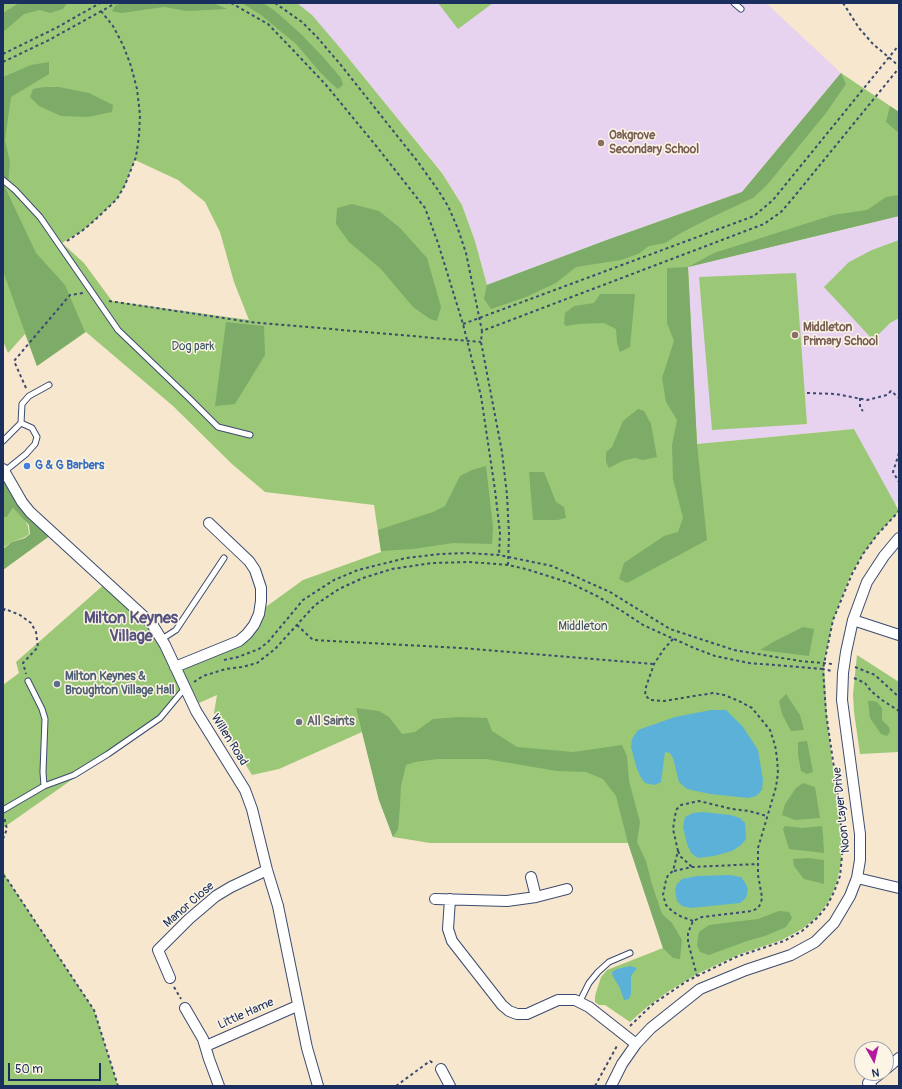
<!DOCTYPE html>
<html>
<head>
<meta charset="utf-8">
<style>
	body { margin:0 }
	#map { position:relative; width:902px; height:1089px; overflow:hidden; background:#f6e7ce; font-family:Pangolin,sans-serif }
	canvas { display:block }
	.frame { position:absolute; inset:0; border:4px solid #1b2f5e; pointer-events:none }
	.north { position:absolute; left:854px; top:1041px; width:40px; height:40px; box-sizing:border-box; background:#fcf5e5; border:1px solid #a2a6af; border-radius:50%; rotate:172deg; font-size:11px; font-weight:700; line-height:16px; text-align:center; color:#1b2f5e }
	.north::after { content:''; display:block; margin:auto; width:14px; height:18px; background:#b5179e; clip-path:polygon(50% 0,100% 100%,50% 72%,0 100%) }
	.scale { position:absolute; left:8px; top:1063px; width:93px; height:18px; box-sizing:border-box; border:2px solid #1b2f5e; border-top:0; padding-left:5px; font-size:12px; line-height:14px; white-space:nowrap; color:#1b2f5e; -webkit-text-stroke:3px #fcf5e5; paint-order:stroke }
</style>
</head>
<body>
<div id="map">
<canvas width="902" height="1089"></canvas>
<div class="frame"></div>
<div class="north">N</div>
<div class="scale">50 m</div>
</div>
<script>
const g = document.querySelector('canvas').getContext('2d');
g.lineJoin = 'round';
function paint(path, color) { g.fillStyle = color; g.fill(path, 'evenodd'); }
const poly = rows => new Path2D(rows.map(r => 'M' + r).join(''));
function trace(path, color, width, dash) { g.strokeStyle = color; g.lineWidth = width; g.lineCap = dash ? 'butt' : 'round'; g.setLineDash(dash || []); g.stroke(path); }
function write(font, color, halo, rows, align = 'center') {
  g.font = font + ' Pangolin,sans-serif'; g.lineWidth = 3; g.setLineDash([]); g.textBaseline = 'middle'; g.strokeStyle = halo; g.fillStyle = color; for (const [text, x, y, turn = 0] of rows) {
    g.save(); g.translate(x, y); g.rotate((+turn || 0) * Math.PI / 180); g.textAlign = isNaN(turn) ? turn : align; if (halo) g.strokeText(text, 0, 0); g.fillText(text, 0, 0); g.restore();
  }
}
paint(poly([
	[297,3,766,3,841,73,742,192,607,240,487,285,475,241,462,205,441,171,341,49],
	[899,216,899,499,895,505,853,429,697,444,688,267]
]), '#e7d2ef');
paint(poly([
	[3,3,297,3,312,15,341,49,442,173,462,205,475,241,487,285,607,240,742,192,841,73,899,112,899,216,688,267,697,444,854,429,899,511,877,535,863,554,851,574,833,620,824,663,827,718,842,845,841,862,837,882,829,901,817,917,802,929,782,940,738,955,697,974,669,991,647,1007,630,1022,605,1005,599,1005,595,1002,595,996,601,977,607,970,663,948,628,843,430,843,393,837,379,800,362,732,279,769,252,775,214,713,217,695,199,703,181,668,231,650,263,609,303,580,381,552,374,505,265,492,232,464,173,406,86,332,37,366,25,334,8,353,3,341],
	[135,160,178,180,205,202,220,232,234,282,249,320,112,301,84,263,62,243,82,231,95,220,117,199,125,185],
	[438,3,493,3,458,29],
	[899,240,899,318,890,323,873,340,824,287,849,262,872,250],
	[796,273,807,424,712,430,699,277],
	[13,508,24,519,28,526,29,534,25,537,12,542,3,548,3,518,7,517],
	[107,582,156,630,185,688,157,720,3,828,3,685,19,673,16,662],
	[857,655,899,682,899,752,860,754,854,712,853,694],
	[3,870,7,879,94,1010,118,1086,3,1086]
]), '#9bc876');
paint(poly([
	[19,3,67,3,63,9,50,13,40,10,24,14,3,32,3,13],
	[121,3,213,3,227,9,187,11,164,7,121,13,112,11,115,6],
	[242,3,263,3,275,11,301,34,323,57,341,78,343,85,338,89,333,85,319,71,296,44,261,15],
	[49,62,49,74,11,97,5,140,10,162,8,185,3,180,3,77,31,65],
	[841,73,846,84,826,113,767,185,753,198,710,218,681,233,665,243,649,246,638,254,621,260,576,267,556,283,526,297,491,309,484,299,487,285,607,240,742,192],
	[44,87,59,87,89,93,113,105,112,112,88,117,61,116,39,106,30,97,33,89],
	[890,106,899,112,899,133,886,122],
	[3,183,36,253,65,285,85,332,37,366,3,271],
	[899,195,899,216,688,267,697,444,707,540,627,583,619,579,624,563,664,536,678,532,683,518,673,479,672,445,677,420,666,402,662,378,674,341,667,323,667,268,688,267,714,253,833,215,867,210,886,197],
	[352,204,379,211,400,228,427,258,441,307,437,321,430,319,413,307,381,269,349,242,336,224,337,208],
	[600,294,635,294,630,347,620,352,617,343,616,329,604,323,578,324,566,326,564,324,565,313,574,306,594,303],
	[226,322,264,326,265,355,235,404,215,406],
	[638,409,644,411,651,424,657,457,643,460,635,458,622,461,609,468,606,462,606,452,612,447,623,421],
	[486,466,493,527,492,544,453,543,413,549,381,551,378,530,433,512,445,506,460,476,472,470],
	[529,472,544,472,556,502,564,507,566,518,557,520,533,520],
	[3,476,51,535,3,570,3,549,12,542,25,538,30,534,29,525,13,508,7,517,3,518],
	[803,627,814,629,809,656,760,650,773,642],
	[786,694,800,715,804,730,791,731,782,714,779,701],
	[868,701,873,701,877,702,882,708,882,720,889,727,890,732,887,736,881,734,870,718],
	[356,708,379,711,389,717,402,734,415,732,433,719,460,717,487,718,492,731,517,747,573,752,622,745,627,756,629,781,640,822,637,842,646,861,651,881,662,914,672,923,682,940,680,959,673,958,663,948,628,843,616,796,603,779,586,772,557,771,486,759,438,759,415,762,406,765,401,786,400,806,398,829,393,837,379,800],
	[807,741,813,772,807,774,801,771,798,755,798,742],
	[803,783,815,787,820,818,795,820,782,815,785,804,796,788],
	[785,826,802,828,822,826,823,835,824,853,789,849,783,829],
	[808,858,824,860,824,884,804,879,794,866,793,859],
	[779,911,789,912,792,918,786,927,765,936,747,941,709,955,700,952,697,945,699,932,709,925,758,919]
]), '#7cac67');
paint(poly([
	[711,710,726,710,743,727,758,750,763,780,762,790,756,796,748,798,710,794,687,789,679,782,673,758,670,753,665,752,661,782,655,785,645,783,640,776,637,769,631,747,632,739,638,730,675,717],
	[703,812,730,815,740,818,745,823,746,839,741,845,732,851,714,856,698,858,691,853,687,844,683,827,685,817,693,813],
	[729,875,741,877,746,884,748,890,746,898,740,903,691,908,682,906,677,901,675,890,677,884,682,879,697,876],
	[630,966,637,968,631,976,631,994,629,999,624,1000,619,986,613,977,612,972,617,969]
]), '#5bb1d8');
const lane = poly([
	[734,3,741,9],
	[3,180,15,190,40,217,118,330,191,400,218,427,250,435],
	[3,441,21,423,22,404,29,396,49,385],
	[5,471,26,454,35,444,37,437,32,428,21,423],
	[162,639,176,630,224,558],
	[28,681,42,709,45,719,43,772,44,786],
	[3,810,44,786,74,775,108,754,160,718,185,688],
	[580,1001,589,983,598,972,609,962,630,953]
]);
const street = poly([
	[3,469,22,502,30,512,152,624,165,645,196,711,245,790,252,809,267,870,278,906,307,1048,318,1086],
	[853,620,899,635],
	[175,667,239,641,247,634,254,625,259,614,261,601,261,588,255,570,249,561,209,523],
	[531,877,536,897],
	[857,878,899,888],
	[435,899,507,901,536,897,567,889],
	[450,899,448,929,452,941,502,1005,509,1011,517,1014,527,1014,558,1000,575,1000,589,1007,636,1044],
	[170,978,158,950,189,919,216,896,231,887,267,870],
	[185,1008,203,1039,209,1059,219,1086],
	[206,1046,297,1006],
	[441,1069,450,1086],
	[886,1069,899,1058],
	[611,1086,622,1064,636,1044,651,1028,700,989,746,970,791,955,815,942,834,923,850,896,857,878,860,860,860,834,842,700,843,673,846,652,853,620,867,582,884,556,899,538],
	[871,1086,868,1083,881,1073]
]);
trace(lane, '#3c4b6f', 7);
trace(street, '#3c4b6f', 12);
trace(poly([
	[231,3,268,24,293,50,326,85,377,147,425,208,438,243,463,324,481,396,495,490,500,533,499,555],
	[275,3,302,22,317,37,340,64,418,162,438,190,448,206,458,229,466,253,482,331],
	[843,3,859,28,873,44,899,66],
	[3,54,58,27,100,3],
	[3,62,49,40,116,3],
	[67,241,82,231,95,220,117,199,125,185,136,157,139,136,140,115,137,89,131,66,123,45,113,26,101,11],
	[109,301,250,322,481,342],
	[463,324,754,216,773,200,899,45],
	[26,388,14,361,70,295,83,293],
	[807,393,836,394,867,400,887,395,891,391,899,398],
	[860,398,860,408,863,411],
	[899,453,893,472,899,482],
	[508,565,509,534,507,495,502,452,481,342,482,331,764,224,781,212,793,198,899,68],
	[3,611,5,609,20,615,31,623,36,632,38,647,23,663,26,674],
	[297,625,313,640,461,648,654,664],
	[673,639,664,649,654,664,646,687,645,695,650,700,664,701,713,693,724,695,739,701,752,708,770,730,775,745,777,758,778,773,776,787,758,848,758,875,762,897,761,903,758,908,752,911,702,917,693,921,688,933,688,942,697,976],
	[224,660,238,657,259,649,268,642,303,600,334,580,358,570,406,558,440,554,467,553,499,555,552,566,610,592,670,629,734,650,800,661,833,664],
	[855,667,875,675,899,697],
	[854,678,865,683,871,691,882,700,899,711],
	[194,682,203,676,226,669,242,667,257,663,275,649,315,605,339,589,363,578,392,569,432,563,470,562,508,565,526,569,570,583,597,596,622,611,643,625,694,648,715,656,749,663,823,669,833,620,852,574,863,554,877,535,899,511],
	[3,839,7,829,4,817],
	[678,851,681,857,692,867],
	[674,871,692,867,758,864],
	[3,875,7,879,94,1010,118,1086],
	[693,921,680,916,673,912,666,905,663,895,666,880,668,875,673,871,678,851,673,829,676,810,681,805,699,801,732,809,749,811,767,816],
	[174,987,181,999],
	[630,1026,653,1004,687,981,736,957,784,941,802,931,817,918,827,906,834,892,840,876,843,846,837,788,826,713,823,669,832,671],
	[396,1086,430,1061,433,1063],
	[595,1086,618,1044]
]), '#3c4b6f', 2, [3, 3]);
trace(lane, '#fff', 5);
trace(street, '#fff', 10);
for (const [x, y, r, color] of [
	[601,143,4,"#8d6e63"],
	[795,335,4,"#8d6e63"],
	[27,466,4,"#3f7fe0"],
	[57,684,4,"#5c6f8a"],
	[299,722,4,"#6b7280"]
]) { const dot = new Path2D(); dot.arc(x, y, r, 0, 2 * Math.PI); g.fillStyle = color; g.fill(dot); trace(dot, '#fcf5e5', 1.5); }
write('bold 12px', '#785e54', '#fcf5e5', [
	["Oakgrove",609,136],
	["Secondary School",609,150],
	["Middleton",803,328],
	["Primary School",803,342]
], 'left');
write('12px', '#3b5564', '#fcf5e5', [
	["Dog park",193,347],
	["Middleton",583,627]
]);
write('bold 12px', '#366cbe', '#fcf5e5', [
	["G & G Barbers",35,466]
], 'left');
write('bold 12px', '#4e5e75', '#fcf5e5', [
	["Milton Keynes &",65,677],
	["Broughton Village Hall",65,691]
], 'left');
write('bold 12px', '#5b616d', '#fcf5e5', [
	["All Saints",307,722]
], 'left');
write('12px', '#1b2f5e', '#fcf5e5', [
	["Willen Road",229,740,58],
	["Noon Layer Drive",842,810,-96],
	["Manor Close",189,905,-41],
	["Little Hame",246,1014,-24]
]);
write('bold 16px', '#56527f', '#fcf5e5', [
	["Milton Keynes",131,619],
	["Village",131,637]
]);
</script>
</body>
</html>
